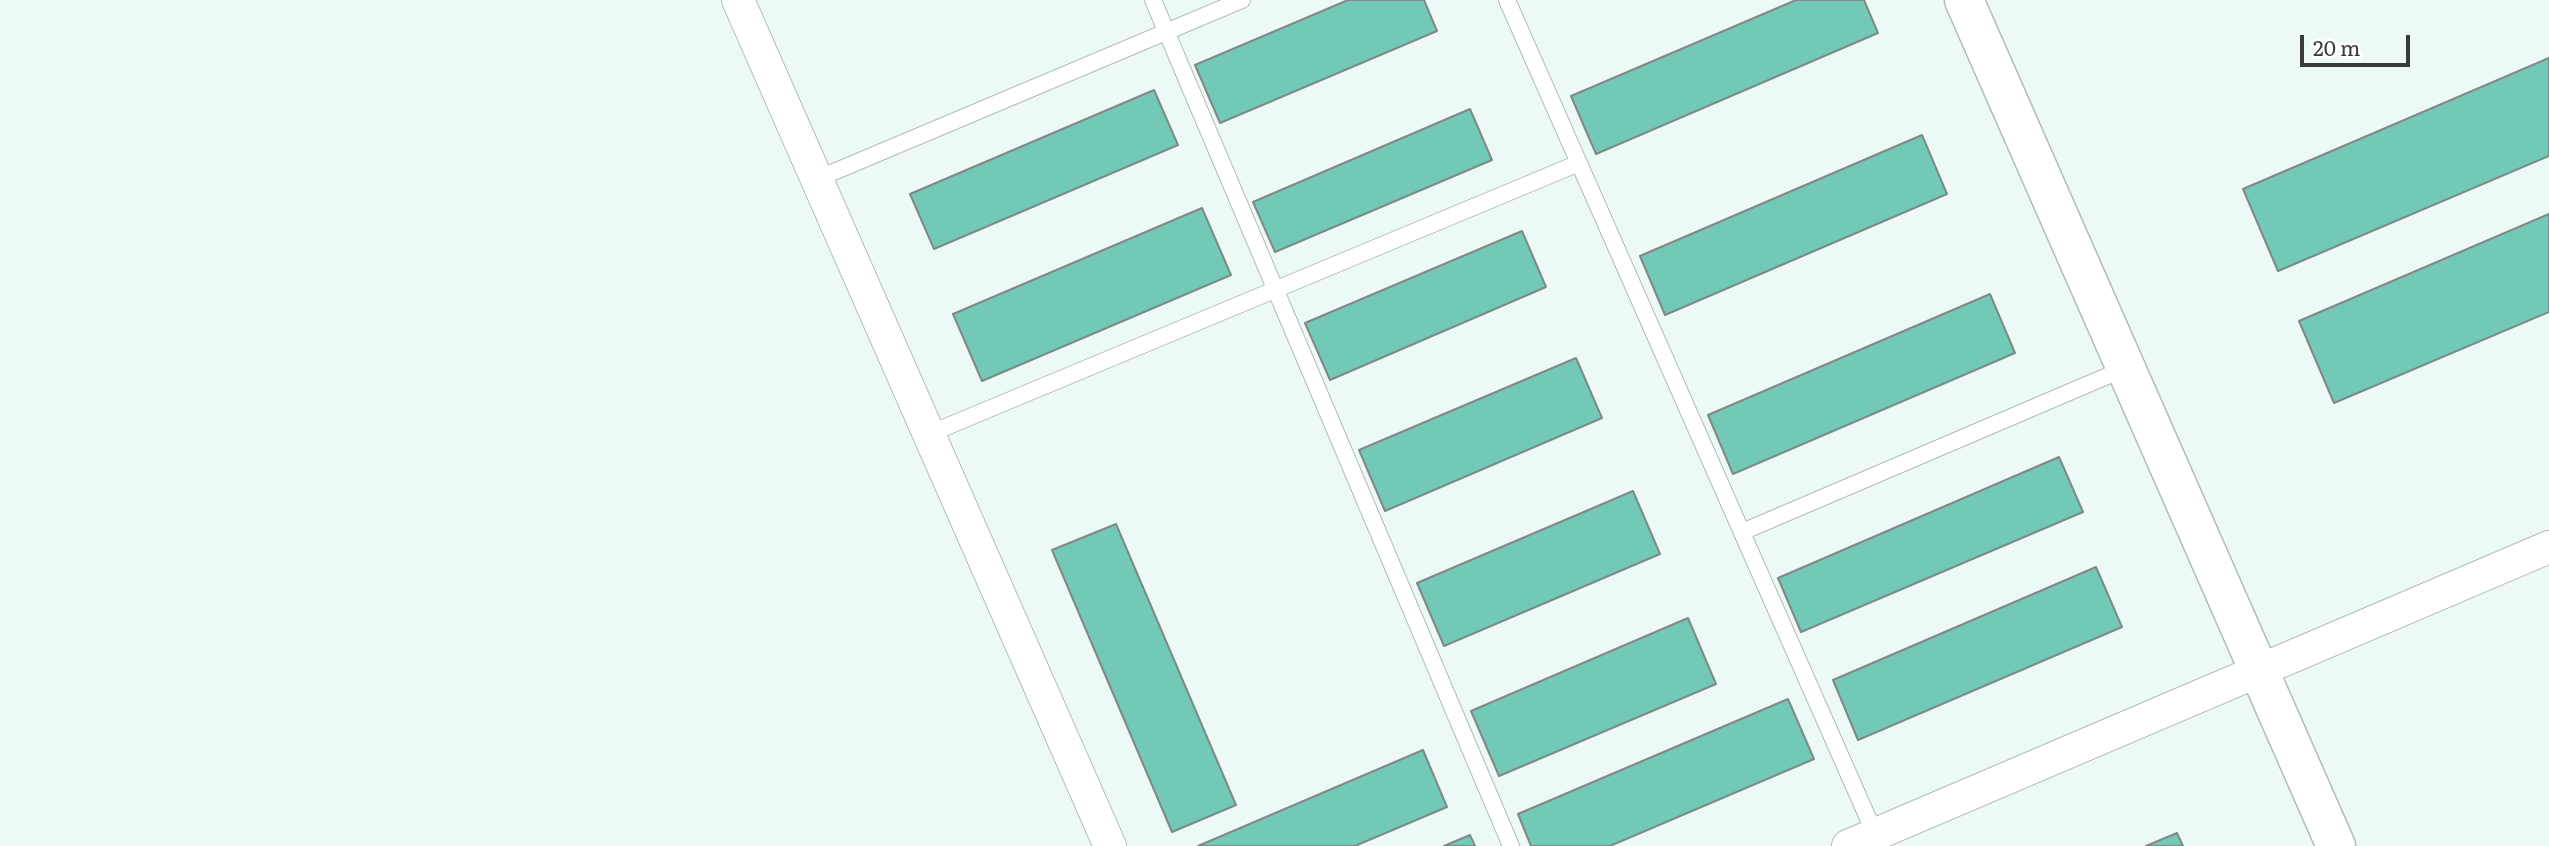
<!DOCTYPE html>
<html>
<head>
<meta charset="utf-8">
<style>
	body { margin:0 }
	#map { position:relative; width:2549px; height:846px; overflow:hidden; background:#edf9f6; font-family:Literata,serif }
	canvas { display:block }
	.scale { position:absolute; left:2300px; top:35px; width:110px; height:32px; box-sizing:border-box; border:4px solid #373c3a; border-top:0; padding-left:9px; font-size:21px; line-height:24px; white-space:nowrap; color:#373c3a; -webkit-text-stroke:5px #fff; paint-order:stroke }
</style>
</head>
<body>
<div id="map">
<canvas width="2549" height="846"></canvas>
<div class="scale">20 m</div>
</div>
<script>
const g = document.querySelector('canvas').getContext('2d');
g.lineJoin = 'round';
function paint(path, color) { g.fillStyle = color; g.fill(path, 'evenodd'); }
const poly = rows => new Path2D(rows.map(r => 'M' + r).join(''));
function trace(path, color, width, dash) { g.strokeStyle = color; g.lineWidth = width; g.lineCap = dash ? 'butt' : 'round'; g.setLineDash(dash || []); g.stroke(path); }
const building = poly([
	[1348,0,1424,0,1437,31,1220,123,1195,65,1348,0],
	[1796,0,1864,0,1878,33,1596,154,1571,96,1796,0],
	[2549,58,2549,156,2278,271,2243,189,2549,58],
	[1154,90,1178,145,934,249,910,194,1154,90],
	[1470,109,1492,160,1275,252,1253,202,1470,109],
	[1922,135,1947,194,1665,315,1640,256,1922,135],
	[1202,208,1231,275,982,381,953,314,1202,208],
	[2549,214,2549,312,2334,403,2299,321,2549,214],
	[1522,231,1546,287,1330,380,1305,323,1522,231],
	[1990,294,2015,353,1733,474,1708,415,1990,294],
	[1576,358,1602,418,1385,511,1359,450,1576,358],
	[2059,457,2083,512,1801,632,1778,578,2059,457],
	[1633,491,1660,554,1444,646,1417,583,1633,491],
	[1116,524,1236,805,1172,832,1052,550,1116,524],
	[2096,567,2122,627,1858,740,1833,680,2096,567],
	[1688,618,1716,684,1499,776,1471,711,1688,618],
	[1788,699,1814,759,1610,846,1531,846,1518,814,1788,699],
	[1423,750,1447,807,1355,846,1198,846,1423,750],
	[2177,833,2183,846,2146,846,2177,833],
	[1470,835,1475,846,1444,846,1470,835]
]);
paint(building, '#71c9b6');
trace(building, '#7f8a87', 2);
const lane = poly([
	[1153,0,1511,846],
	[1507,0,1875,834],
	[817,179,1242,0],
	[929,434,1579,163],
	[1742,532,2126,368]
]);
const street = poly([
	[738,0,1110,846],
	[1848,846,2549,547]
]);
const secondary = poly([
	[1964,0,2336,846]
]);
trace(lane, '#b0bcb8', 18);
trace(street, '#b0bcb8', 34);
trace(secondary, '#b0bcb8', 41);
trace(lane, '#fff', 16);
trace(street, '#fff', 32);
trace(secondary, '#fff', 38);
</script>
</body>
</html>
